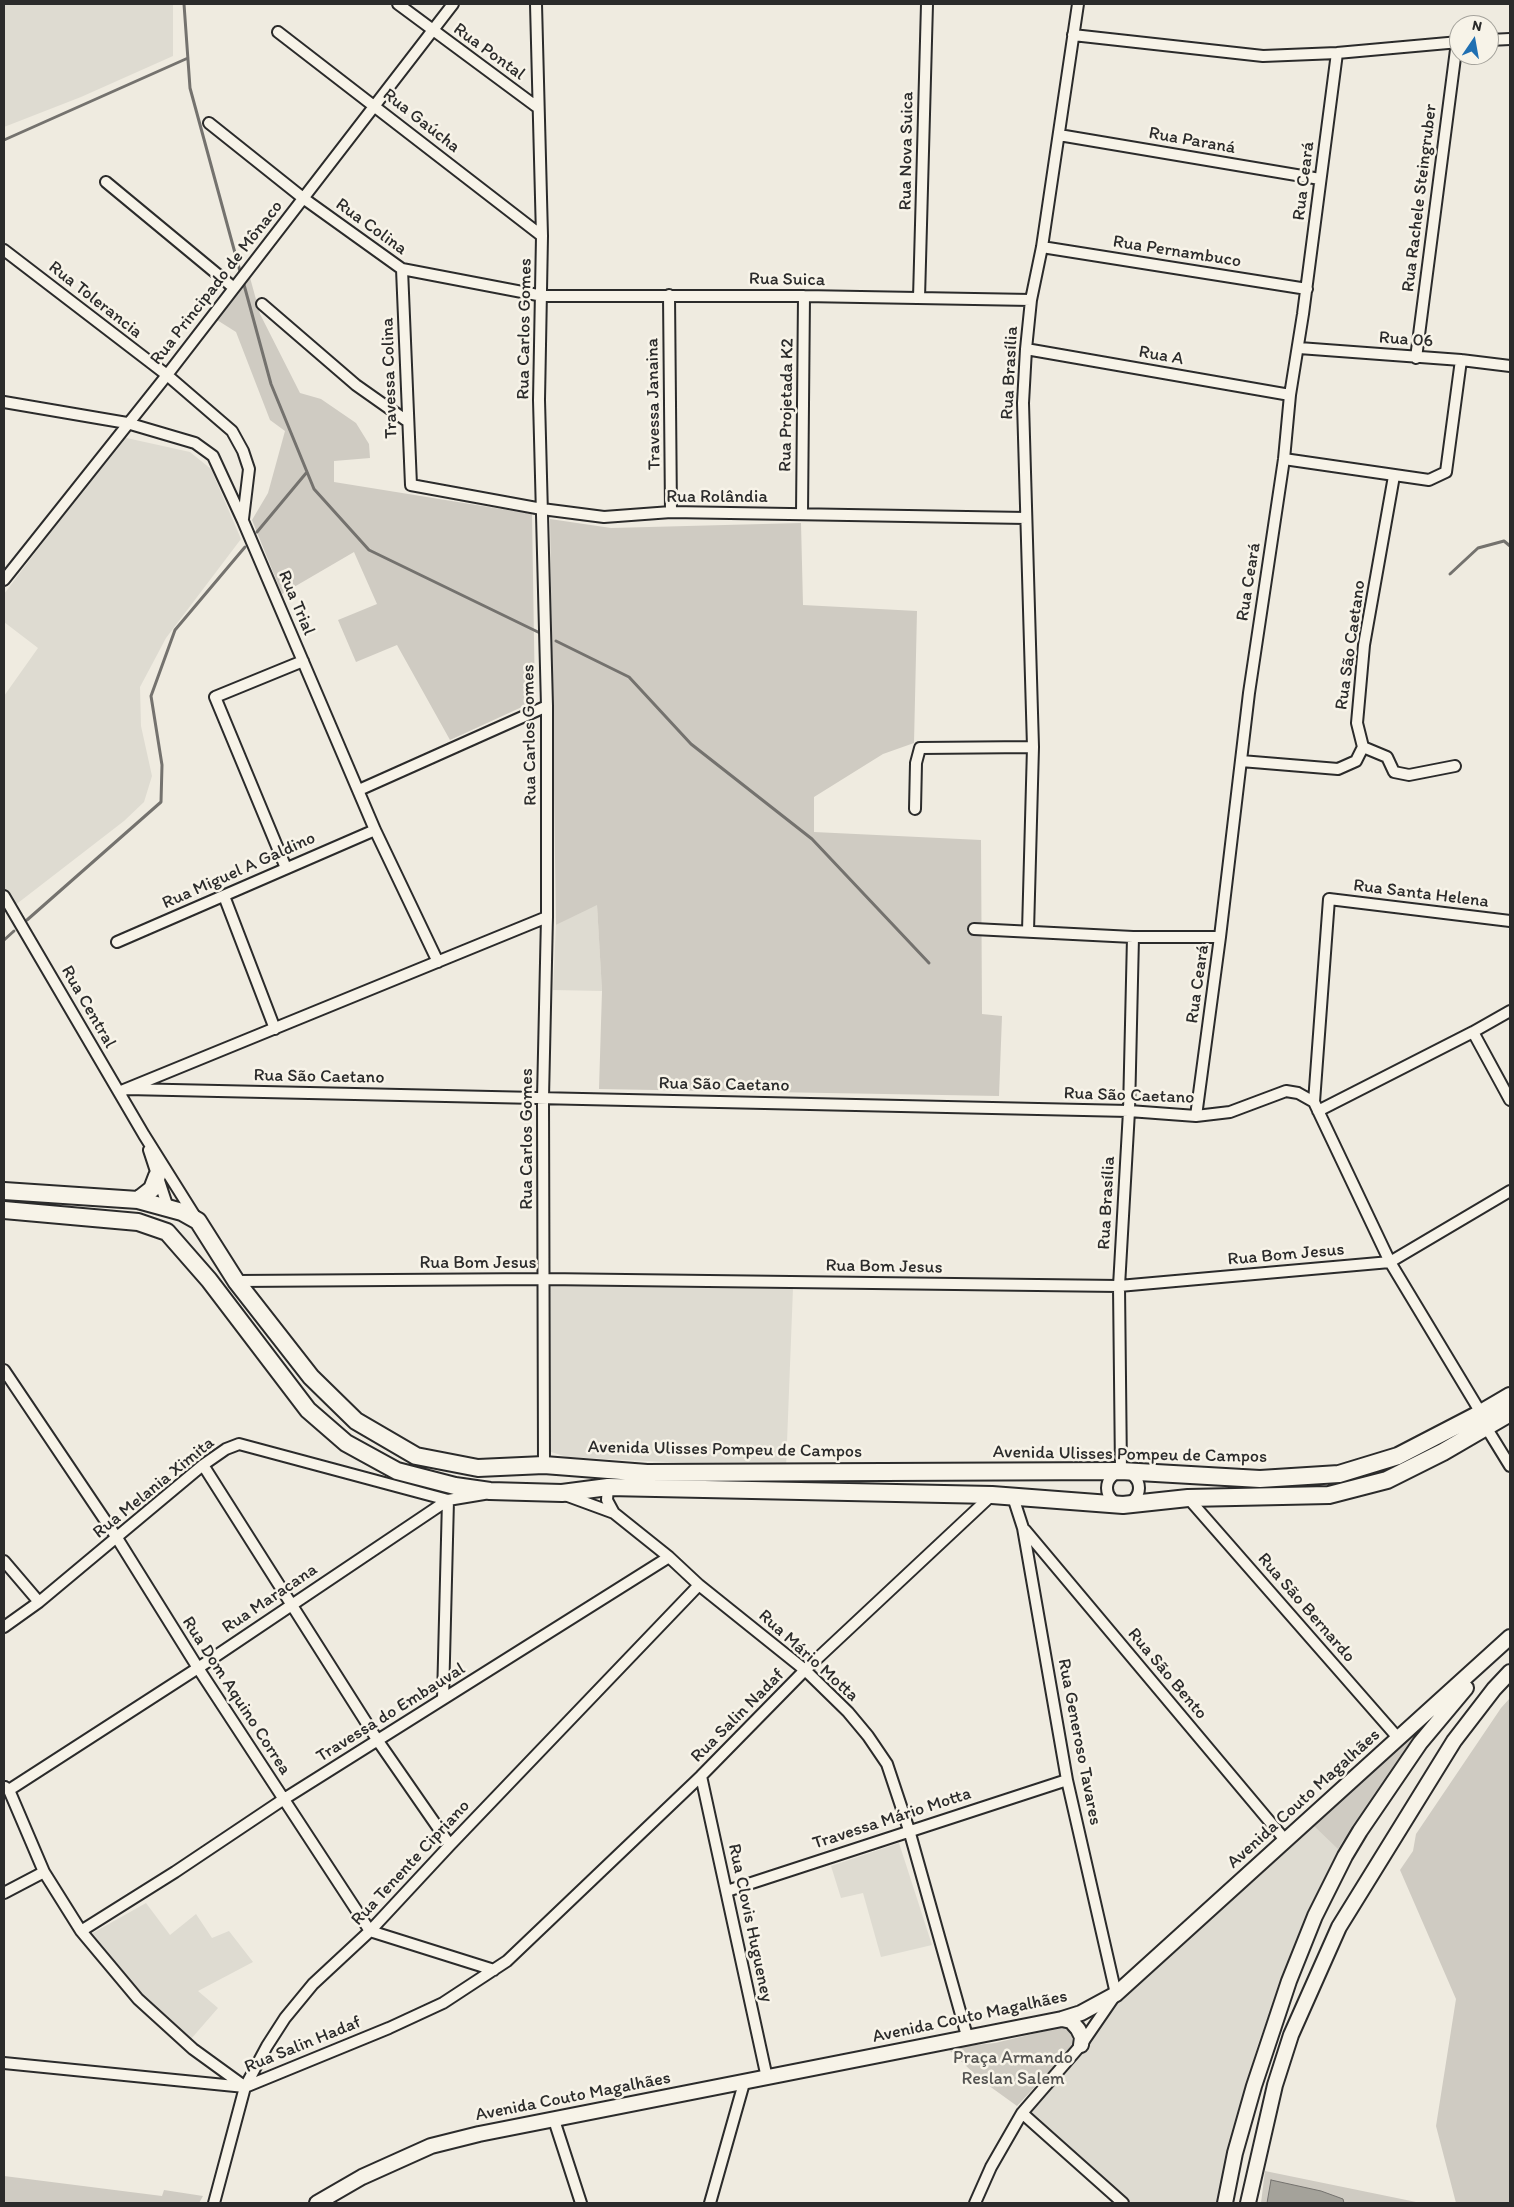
<!DOCTYPE html>
<html>
<head>
<meta charset="utf-8">
<style>
	body { margin:0 }
	#map { position:relative; width:1514px; height:2207px; overflow:hidden; background:#efebe0; font-family:Itim,sans-serif }
	canvas { display:block }
	.frame { position:absolute; inset:0; border:5px solid #2b2b2b; pointer-events:none }
	.north { position:absolute; left:1449px; top:15px; width:50px; height:50px; box-sizing:border-box; background:#f7f3e8; border:1px solid #a5a39c; border-radius:50%; rotate:12deg; font-size:14px; font-weight:700; line-height:20px; text-align:center; color:#2b2b2b }
	.north::after { content:''; display:block; margin:auto; width:18px; height:22px; background:#1f6fb2; clip-path:polygon(50% 0,100% 100%,50% 72%,0 100%) }
</style>
</head>
<body>
<div id="map">
<canvas width="1514" height="2207"></canvas>
<div class="frame"></div>
<div class="north">N</div>
</div>
<script>
const g = document.querySelector('canvas').getContext('2d');
g.lineJoin = 'round';
function paint(path, color) { g.fillStyle = color; g.fill(path, 'evenodd'); }
const poly = rows => new Path2D(rows.map(r => 'M' + r).join(''));
function trace(path, color, width, dash) { g.strokeStyle = color; g.lineWidth = width; g.lineCap = dash ? 'butt' : 'round'; g.setLineDash(dash || []); g.stroke(path); }
function write(font, color, halo, rows, align = 'center') {
  g.font = font + ' Itim,sans-serif'; g.lineWidth = 5; g.setLineDash([]); g.textBaseline = 'middle'; g.strokeStyle = halo; g.fillStyle = color; for (const [text, x, y, turn = 0] of rows) {
    g.save(); g.translate(x, y); g.rotate((+turn || 0) * Math.PI / 180); g.textAlign = isNaN(turn) ? turn : align; if (halo) g.strokeText(text, 0, 0); g.fillText(text, 0, 0); g.restore();
  }
}
paint(poly([
	[4,4,173,4,173,56,81,97,4,127],
	[122,437,190,452,211,469,241,539,166,638,140,687,141,726,152,776,144,802,124,821,14,906,4,889,4,696,38,648,4,622,4,594],
	[597,904,602,991,553,990,556,925],
	[548,1284,793,1288,786,1468,567,1457,548,1451],
	[1441,1707,1325,1887,1280,1986,1258,2044,1244,2094,1220,2203,1129,2203,1028,2111,1116,2002,1279,1857],
	[899,1843,932,1945,881,1957,863,1893,841,1898,831,1866],
	[146,1903,170,1935,196,1914,212,1938,229,1931,253,1962,198,1991,218,2008,191,2039,141,1994,113,1964,91,1934]
]), '#dedbd1');
paint(poly([
	[249,274,260,314,300,393,321,399,356,423,369,444,370,458,334,461,334,482,532,514,535,701,450,740,397,645,356,662,338,620,377,604,354,552,282,594,252,520,268,493,285,431,270,420,236,332,217,320],
	[550,519,611,528,801,523,803,605,917,611,914,743,883,754,814,797,814,832,981,840,982,1014,1002,1016,999,1096,599,1089,602,991,597,905,556,925],
	[1510,1698,1510,2203,1456,2203,1436,2126,1456,1999,1400,1870,1413,1851,1416,1834,1501,1708],
	[1417,1730,1419,1730,1419,1734,1350,1837,1343,1840,1338,1849,1311,1823],
	[1062,2027,1068,2030,1072,2037,1072,2047,1017,2106,981,2080,947,2048,995,2043],
	[1265,2171,1421,2203,1261,2203],
	[4,2176,162,2196,164,2190,203,2196,199,2203,4,2203]
]), '#cfcbc2');
const water = poly([
	[1271,2180,1321,2191,1343,2199,1344,2203,1267,2203,1271,2180]
]);
paint(water, '#a4a29a');
trace(water, '#74726e', 1);
trace(poly([
	[184,4,190,88,241,275],
	[4,140,188,58],
	[243,281,271,384,314,489,369,550,540,633],
	[257,532,307,472],
	[1450,574,1478,548,1504,541,1510,546],
	[556,641,629,677,691,744,812,839,929,963],
	[27,920,161,802,162,765,151,696,175,630,245,547],
	[4,940,14,931]
]), '#74726e', 3);
const street = poly([
	[398,4,537,107],
	[536,4,542,236,539,400,547,706,547,917,543,1098,544,1465],
	[278,32,542,236],
	[1073,35,1263,56,1337,53,1459,42],
	[1489,40,1510,39],
	[209,123,303,198,402,269,543,296,804,296,1031,300],
	[1059,135,1320,179],
	[106,182,234,288],
	[1042,247,1307,289],
	[4,250,167,375,232,431,243,451,249,469,243,519],
	[402,269,411,485,542,509,604,517,671,512,1026,518],
	[669,295,671,512],
	[919,298,927,4],
	[262,304,356,385,407,421],
	[1299,348,1461,360,1510,366],
	[1026,349,1290,395],
	[1416,358,1457,42],
	[4,402,127,423,195,443,213,456,243,521,375,830,438,962],
	[1284,459,1429,480,1446,472,1461,360],
	[802,514,804,296],
	[4,580,167,375,453,4],
	[1363,747,1387,757,1394,772,1409,775,1455,766],
	[1241,761,1338,769,1356,761,1363,747,1357,723,1364,645,1394,476],
	[359,790,547,706],
	[915,809,916,763,920,748,1033,747],
	[286,868,215,697,303,661],
	[4,896,144,1135,196,1218],
	[224,896,275,1029],
	[974,929,1133,937,1220,937],
	[1028,931,1033,747,1023,403,1026,349,1031,300,1042,247,1078,4],
	[117,942,375,830],
	[1473,1032,1510,1100],
	[127,1089,1129,1111,1196,1116,1230,1112,1286,1091,1298,1093,1314,1102,1390,1262,1481,1413],
	[119,1092,547,917],
	[1314,1102,1329,899,1510,921],
	[1318,1111,1473,1032,1510,1011],
	[1196,1116,1220,937,1249,693,1284,459,1290,395,1303,314,1337,53],
	[149,1150,168,1208],
	[236,1281,544,1279,1119,1286,1390,1262,1510,1191],
	[4,1370,117,1538,198,1668,370,1931,494,1970],
	[1486,1427,1510,1466],
	[203,1465,378,1741,450,1845],
	[1121,1471,1119,1286,1129,1111,1133,937],
	'1107 1488a16 16 0 1 1 32 0a16 16 0 1 1-32 0Z',
	[608,1487,607,1500,614,1513],
	[565,1495,614,1513,669,1557,699,1585,805,1670,848,1712,868,1736,887,1764,909,1830,967,2036],
	[1188,1498,1399,1739],
	[1025,1530,1286,1841],
	[4,1561,39,1602],
	[4,1627,39,1602,203,1465,226,1449,239,1444,448,1500,484,1494],
	[443,1698,448,1500],
	[701,1776,767,2078],
	[5,1787,9,1790,44,1872,81,1931,138,1999,193,2049,244,2086],
	[9,1790,198,1668,448,1500],
	[727,1891,1067,1780],
	[4,1893,44,1872],
	[81,1931,175,1872,284,1799,669,1557],
	[4,2063,245,2087,389,2028,443,2003,507,1961,701,1776,805,1670,992,1495],
	[1022,2113,1123,2203],
	[554,2120,581,2203],
	[214,2203,245,2087,267,2046,285,2018,313,1984,370,1931,450,1845,699,1585],
	[710,2203,744,2083],
	[975,2203,991,2167,1022,2113,1081,2045,1116,1994,1067,1780,1023,1528,1013,1497]
]);
const secondary = poly([
	[1062,2019,1071,2021,1078,2029,1082,2037,1081,2045],
	[317,2203,362,2177,431,2146,479,2134,1062,2019,1081,2013,1116,1994,1510,1637],
	[1225,2203,1235,2153,1254,2086,1289,1981,1315,1916,1345,1856,1360,1831,1420,1743,1466,1688],
	[1248,2203,1275,2085,1291,2035,1339,1927,1454,1741,1494,1689,1510,1672]
]);
const primary = poly([
	[4,1191,138,1200,182,1212,198,1221,236,1281,311,1377,356,1421,416,1456,478,1468,544,1465,647,1473,1121,1471,1260,1479,1339,1474,1398,1456,1481,1413,1510,1396],
	[138,1200,152,1189,157,1176],
	[4,1210,138,1222,167,1232,209,1280,308,1410,346,1443,397,1471,455,1486,490,1491,562,1493,608,1487,992,1495,1123,1505,1188,1498,1329,1495,1387,1480,1443,1452,1510,1413]
]);
trace(street, '#2b2b2b', 14);
trace(secondary, '#2b2b2b', 18);
trace(primary, '#2b2b2b', 20);
trace(street, '#f7f3e8', 10);
trace(secondary, '#f7f3e8', 14);
trace(primary, '#f7f3e8', 16);
write('18px', '#2b2b2b', '#f7f3e8', [
	["Rua Pontal",489,52,36],
	["Rua Gaúcha",421,121,38],
	["Rua Paraná",1192,141,10],
	["Rua Nova Suica",907,151,-89],
	["Rua Ceará",1304,181,-83],
	["Rua Rachele Steingruber",1420,198,-83],
	["Rua Colina",371,227,36],
	["Rua Pernambuco",1177,252,9],
	["Rua Suica",787,280,1],
	["Rua Principado de Mônaco",217,283,-52],
	["Rua Tolerancia",95,300,38],
	["Rua Carlos Gomes",525,329,-89],
	["Rua 06",1406,340,4],
	["Rua A",1161,356,10],
	["Rua Brasília",1010,373,-87],
	["Travessa Colina",390,378,-92],
	["Travessa Janaina",654,404,-91],
	["Rua Projetada K2",787,405,-89],
	["Rua Rolândia",717,497],
	["Rua Ceará",1249,582,-81],
	["Rua Trial",296,603,67],
	["Rua São Caetano",1351,645,-82],
	["Rua Carlos Gomes",530,735,-91],
	["Rua Miguel A Galdino",239,871,-24],
	["Rua Santa Helena",1421,894,7],
	["Rua Ceará",1198,984,-82],
	["Rua Central",88,1007,60],
	["Rua São Caetano",319,1077,1],
	["Rua São Caetano",724,1085,1],
	["Rua São Caetano",1129,1096,2],
	["Rua Carlos Gomes",527,1139,-90],
	["Rua Brasília",1107,1203,-87],
	["Rua Bom Jesus",1286,1255,-5],
	["Rua Bom Jesus",478,1263],
	["Rua Bom Jesus",884,1267,1],
	["Avenida Ulisses Pompeu de Campos",725,1450,1],
	["Avenida Ulisses Pompeu de Campos",1130,1455,1],
	["Rua Melania Ximita",154,1488,-39],
	["Rua Maracana",270,1599,-34],
	["Rua São Bernardo",1306,1608,49],
	["Rua Mário Motta",808,1656,42],
	["Rua São Bento",1167,1674,50],
	["Rua Dom Aquino Correa",236,1696,57],
	["Travessa do Embauval",391,1713,-32],
	["Rua Salin Nadaf",738,1716,-45],
	["Rua Generoso Tavares",1079,1742,79],
	["Avenida Couto Magalhães",1304,1799,-42],
	["Travessa Mário Motta",892,1819,-18],
	["Rua Tenente Cipriano",411,1863,-47],
	["Rua Clovis Hugueney",750,1923,78],
	["Avenida Couto Magalhães",970,2017,-12],
	["Rua Salin Hadaf",303,2045,-22],
	["Avenida Couto Magalhães",573,2097,-11]
]);
write('18px', '#545351', '#f7f3e8', [
	["Praça Armando",1013,2058],
	["Reslan Salem",1013,2079]
]);
</script>
</body>
</html>
